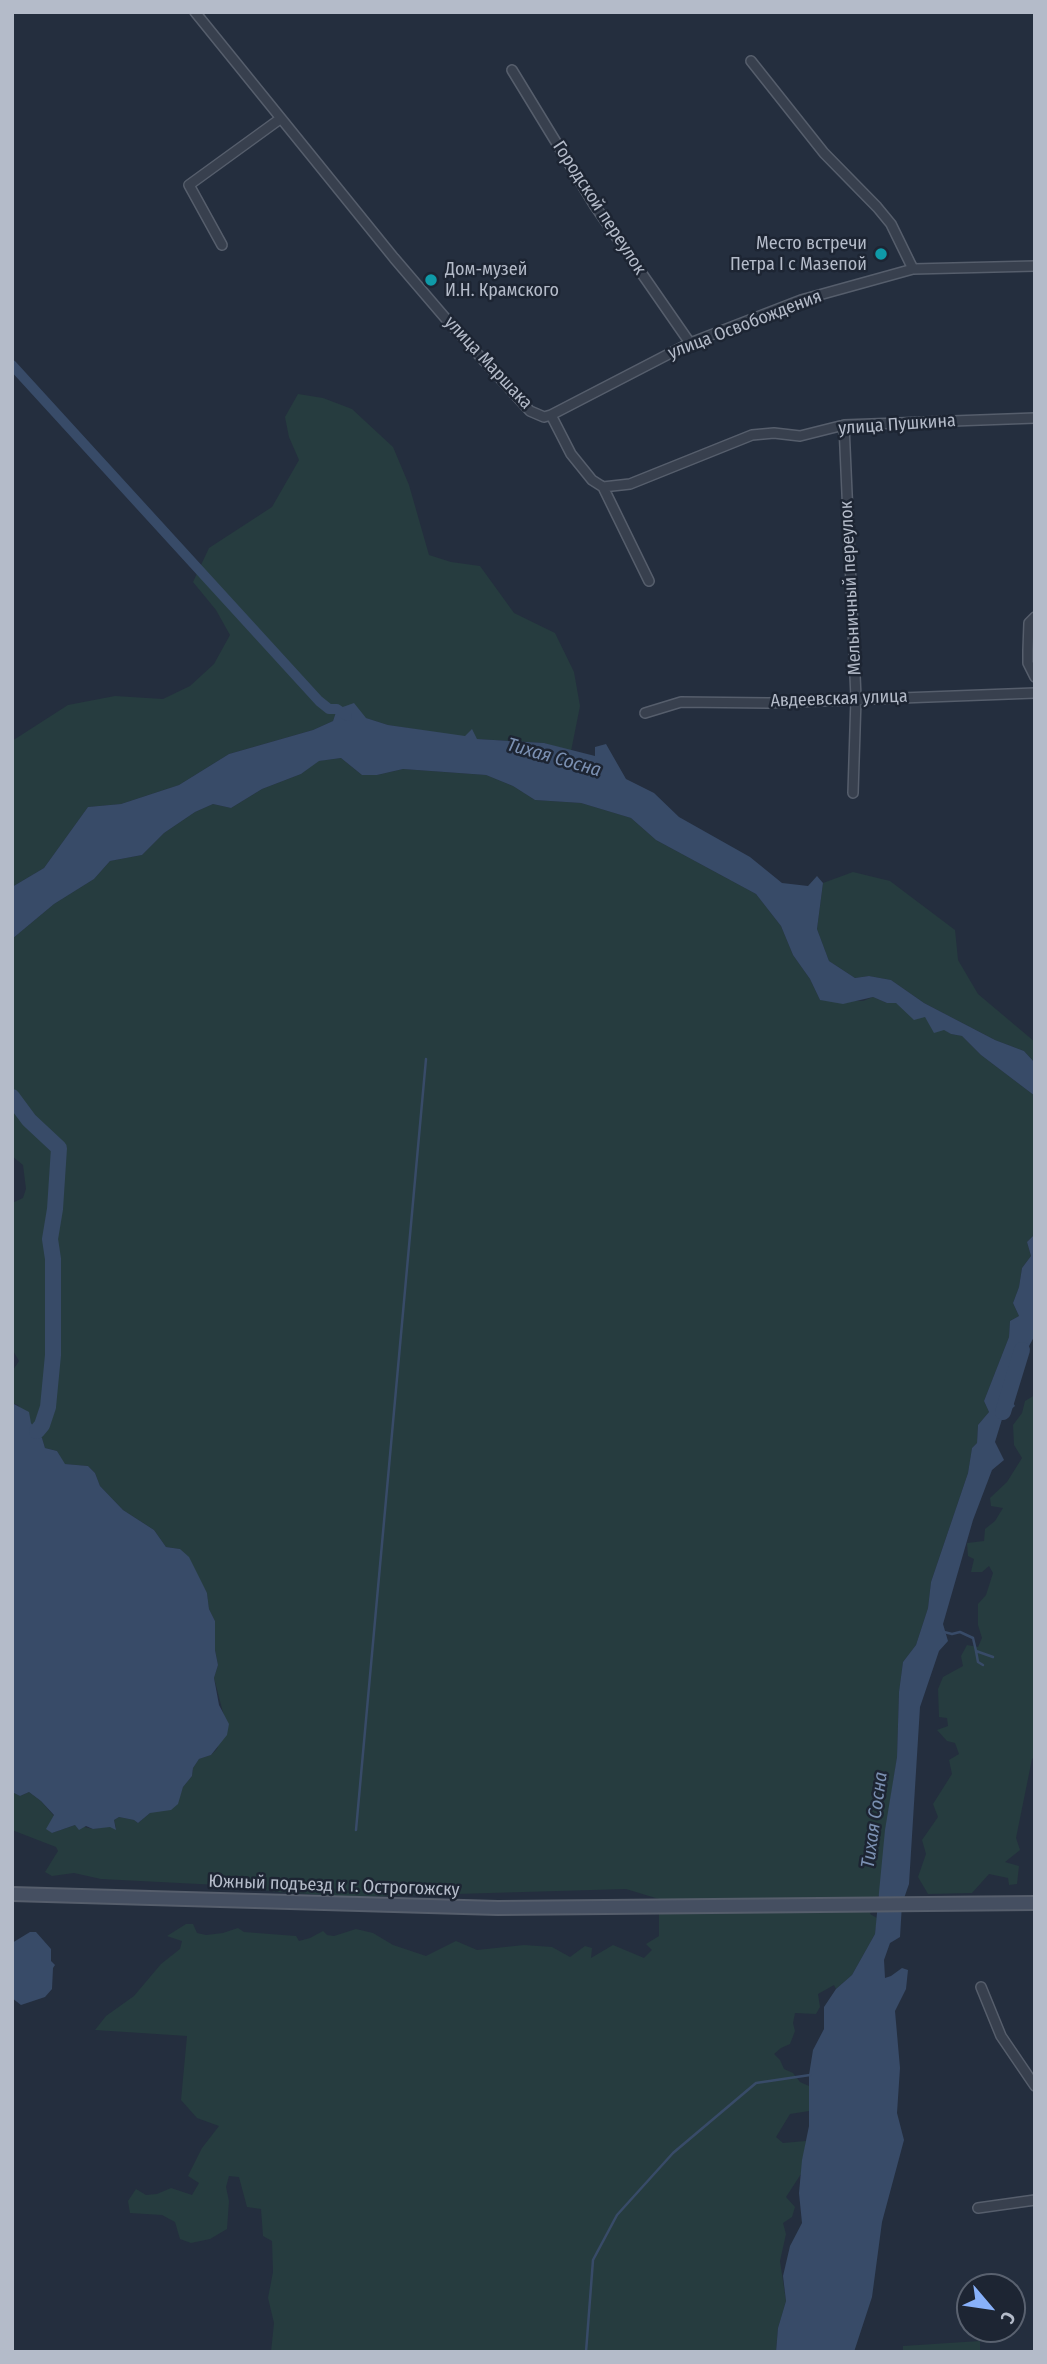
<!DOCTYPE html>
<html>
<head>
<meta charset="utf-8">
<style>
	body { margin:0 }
	#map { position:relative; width:1047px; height:2364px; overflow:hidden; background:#242e3e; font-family:"Fira Sans Condensed",sans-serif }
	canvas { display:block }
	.frame { position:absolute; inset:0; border:14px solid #b4bbc9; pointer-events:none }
	.north { position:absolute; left:956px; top:2273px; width:70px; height:70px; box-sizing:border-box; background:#1d2533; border:2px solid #59616f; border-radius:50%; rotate:119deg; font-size:19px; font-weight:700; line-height:28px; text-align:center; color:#b4bbc9 }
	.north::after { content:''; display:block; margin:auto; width:24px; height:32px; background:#88b1fa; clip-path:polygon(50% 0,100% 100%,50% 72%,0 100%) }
</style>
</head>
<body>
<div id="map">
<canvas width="1047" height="2364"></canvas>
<div class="frame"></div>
<div class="north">С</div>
</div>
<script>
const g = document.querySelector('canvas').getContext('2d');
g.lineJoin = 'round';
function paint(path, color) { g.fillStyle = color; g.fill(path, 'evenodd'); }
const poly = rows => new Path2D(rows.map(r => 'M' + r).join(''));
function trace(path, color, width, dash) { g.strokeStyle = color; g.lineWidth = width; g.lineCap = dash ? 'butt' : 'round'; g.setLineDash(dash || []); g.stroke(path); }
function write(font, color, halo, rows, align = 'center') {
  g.font = font + ' "Fira Sans Condensed",sans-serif'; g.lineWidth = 5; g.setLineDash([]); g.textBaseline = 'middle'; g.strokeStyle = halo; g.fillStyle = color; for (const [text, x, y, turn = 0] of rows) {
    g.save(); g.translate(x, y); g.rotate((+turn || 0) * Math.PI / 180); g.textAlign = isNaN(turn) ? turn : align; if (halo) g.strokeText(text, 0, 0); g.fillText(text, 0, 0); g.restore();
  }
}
paint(poly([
	[298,394,323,398,352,409,393,447,409,485,429,555,451,562,480,566,514,613,555,633,574,672,580,706,571,751,544,743,477,739,388,725,337,709,333,721,313,730,229,754,179,785,121,804,88,807,44,868,12,887,12,741,68,705,115,696,163,699,190,686,214,664,230,635,216,610,193,582,209,548,272,507,299,460,289,437,285,417],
	[341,758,362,775,377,775,403,769,486,775,513,786,535,800,581,803,631,818,656,840,756,894,781,926,793,955,810,979,820,1000,863,1001,873,997,887,1003,896,1003,925,1017,951,1034,962,1036,981,1055,1035,1096,1035,1234,1027,1242,1031,1256,1022,1268,1019,1287,1013,1303,1019,1316,1010,1321,1009,1337,984,1401,989,1412,978,1425,977,1443,972,1448,968,1473,931,1582,928,1608,916,1645,903,1662,899,1692,897,1757,886,1830,880,1892,870,1914,877,1918,875,1934,852,1975,836,1989,834,1985,818,1994,820,2007,816,2014,795,2013,793,2023,795,2031,790,2044,781,2048,774,2054,780,2060,784,2069,793,2073,800,2082,809,2086,809,2111,790,2114,776,2137,783,2143,806,2141,801,2174,786,2197,795,2207,792,2217,783,2223,786,2234,780,2261,786,2301,778,2328,776,2352,271,2352,274,2323,268,2298,273,2272,272,2241,263,2236,261,2209,247,2207,239,2177,229,2176,226,2187,229,2201,227,2229,210,2239,191,2243,180,2239,175,2222,162,2215,130,2213,128,2201,136,2189,146,2195,157,2194,171,2188,192,2195,199,2183,188,2176,202,2148,219,2126,197,2118,181,2100,187,2036,95,2030,106,2016,134,1996,161,1964,180,1949,182,1941,167,1936,186,1924,193,1924,197,1933,206,1935,223,1933,238,1928,244,1932,296,1936,299,1941,310,1938,323,1931,327,1935,334,1936,356,1929,373,1933,393,1945,426,1956,456,1941,477,1950,524,1945,552,1947,570,1957,585,1946,592,1948,591,1958,613,1945,644,1958,652,1950,646,1944,659,1936,659,1899,626,1889,354,1897,278,1892,238,1886,101,1879,74,1873,52,1876,45,1872,58,1851,56,1847,12,1830,12,1792,20,1796,29,1792,41,1801,54,1816,51,1823,52,1833,75,1825,93,1829,110,1826,116,1828,114,1820,119,1817,134,1820,138,1823,150,1813,178,1799,183,1787,192,1776,193,1768,199,1759,211,1755,217,1749,225,1720,214,1678,218,1665,215,1650,215,1621,209,1609,207,1593,180,1549,166,1547,154,1530,123,1510,100,1486,95,1473,88,1466,64,1464,57,1451,45,1448,42,1438,18,1405,12,1403,13,1370,19,1361,12,1349,12,1203,23,1198,26,1189,23,1165,12,1156,12,939,54,904,94,879,110,861,142,855,164,833,195,812,213,804,231,808,262,789,301,774,318,761],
	[853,872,890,881,955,930,958,960,978,994,1035,1042,1035,1063,1024,1051,995,1040,924,1003,891,980,869,976,855,978,829,961,817,929,823,883],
	[1035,1395,1035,1756,1032,1759,1016,1838,1020,1850,1005,1862,1019,1866,1017,1884,1009,1885,1008,1878,989,1874,972,1893,928,1894,918,1877,926,1854,922,1840,938,1817,933,1804,952,1774,949,1760,959,1754,955,1743,947,1741,937,1730,948,1726,947,1718,939,1717,938,1689,943,1677,963,1666,961,1656,967,1645,978,1647,982,1638,978,1625,978,1604,986,1595,993,1573,989,1566,982,1572,971,1572,974,1559,968,1556,967,1543,984,1541,985,1529,995,1521,1003,1508,991,1506,990,1498,1007,1482,1022,1458,1014,1445,1013,1425,1022,1413,1025,1401],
	[980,2341,980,2352,903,2352,903,2346]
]), '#263c3f');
paint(poly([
	[354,703,366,718,388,725,465,736,472,729,477,739,544,743,595,756,595,747,606,744,626,779,654,793,679,817,750,857,782,883,808,886,817,876,823,883,817,929,829,961,855,978,869,976,891,980,924,1003,995,1040,1024,1051,1035,1063,1035,1096,981,1055,962,1036,951,1034,944,1030,934,1033,925,1017,914,1020,896,1003,887,1003,873,997,843,1004,820,1000,810,979,793,955,781,926,756,894,656,840,631,818,581,803,535,800,513,786,486,775,403,769,377,775,362,775,341,758,319,761,301,774,262,789,231,808,213,804,195,812,164,833,142,855,110,861,94,879,54,904,12,939,12,887,44,868,88,807,121,804,179,785,229,754,313,730,333,721,337,709],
	[1035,1234,1035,1335,1014,1374,1008,1395,1015,1406,1003,1416,995,1442,1004,1460,992,1470,973,1520,943,1624,948,1641,939,1651,920,1707,909,1884,902,1904,900,1937,890,1943,884,1960,885,1978,891,1976,902,1968,908,1970,906,1989,895,2011,900,2068,897,2113,904,2140,882,2222,872,2297,854,2352,776,2352,778,2328,786,2301,783,2276,790,2246,802,2223,799,2193,802,2160,809,2126,809,2075,813,2050,824,2029,824,2007,836,1989,852,1975,875,1934,885,1830,897,1757,899,1692,903,1662,916,1645,928,1608,931,1582,968,1473,972,1448,977,1443,978,1425,989,1412,984,1401,1009,1337,1010,1321,1019,1316,1013,1303,1019,1287,1022,1268,1031,1256,1027,1242],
	[12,1403,29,1412,31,1423,42,1438,45,1448,57,1451,65,1464,88,1466,95,1473,100,1486,123,1510,154,1530,166,1547,180,1549,189,1557,207,1593,209,1609,215,1621,215,1650,218,1665,214,1678,219,1705,229,1724,227,1735,211,1755,199,1759,193,1768,192,1776,183,1787,178,1804,171,1810,150,1813,138,1823,134,1820,119,1817,114,1820,116,1830,110,1827,93,1829,86,1826,79,1830,75,1825,52,1833,46,1829,54,1815,41,1801,29,1792,20,1796,12,1792],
	[30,1932,36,1932,51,1949,51,1961,55,1965,53,1968,52,1989,45,1997,21,2005,12,1998,12,1943]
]), '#384b68');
trace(poly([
	[944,1632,952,1634,960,1632,973,1638,976,1651,993,1657],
	[976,1651,978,1662,983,1665],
	[356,1830,426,1059],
	[586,2352,593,2260,617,2215,673,2153,756,2083,810,2075]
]), '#384b68', 2.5);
trace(poly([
	[12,365,319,701,329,709,337,709,347,716]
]), '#384b68', 10);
trace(poly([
	[12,1097,29,1120,59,1148,55,1209,50,1239,53,1259,53,1355,48,1407,42,1425,37,1431],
	[1003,1412,1022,1350]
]), '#384b68', 16);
const street = poly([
	[195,12,394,258,453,327,530,411,544,417,551,415,571,454,592,480,603,487,649,581],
	[751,61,824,153,877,207,891,224,913,269],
	[512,70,595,206,690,343],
	[222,245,189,185,280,119],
	[551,415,690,343,801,300,913,269,1035,266],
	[844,425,856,698,853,793],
	[603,487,630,484,752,435,774,433,800,436,844,425,1035,418],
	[1035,617,1029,623,1028,650,1028,663,1035,677],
	[645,713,681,702,768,703,1035,693],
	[981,1987,1001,2036,1035,2086],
	[978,2208,1035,2200]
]);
const secondary = poly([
	[12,1894,498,1908,1035,1903]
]);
trace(street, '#565e6c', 12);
trace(secondary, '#565e6c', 16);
trace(street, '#38404e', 9);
trace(secondary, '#454f61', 12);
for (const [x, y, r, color] of [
	[881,254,7,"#0f9aa8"],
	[431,280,7,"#0f9aa8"]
]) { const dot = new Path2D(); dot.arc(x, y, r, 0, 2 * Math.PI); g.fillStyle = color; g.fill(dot); trace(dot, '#1d2533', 2.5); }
write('18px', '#b4bbc9', '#1d2533', [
	["Городской переулок",599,208,57],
	["улица Освобождения",745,325,-21],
	["улица Маршака",488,363,47],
	["улица Пушкина",897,425,-4],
	["Мельничный переулок",851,588,-93],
	["Авдеевская улица",839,699,-2],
	["Южный подъезд к г. Острогожску",334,1886,2]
]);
write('18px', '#b4bbc9', '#1d2533', [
	["Место встречи",867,244],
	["Петра I с Мазепой",867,265],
	["Дом-музей",445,270,"left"],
	["И.Н. Крамского",445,291,"left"]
], 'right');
write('italic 19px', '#7b90b2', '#1d2533', [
	["Тихая Сосна",554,758,16],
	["Тихая Сосна",875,1820,-82]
]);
</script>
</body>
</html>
